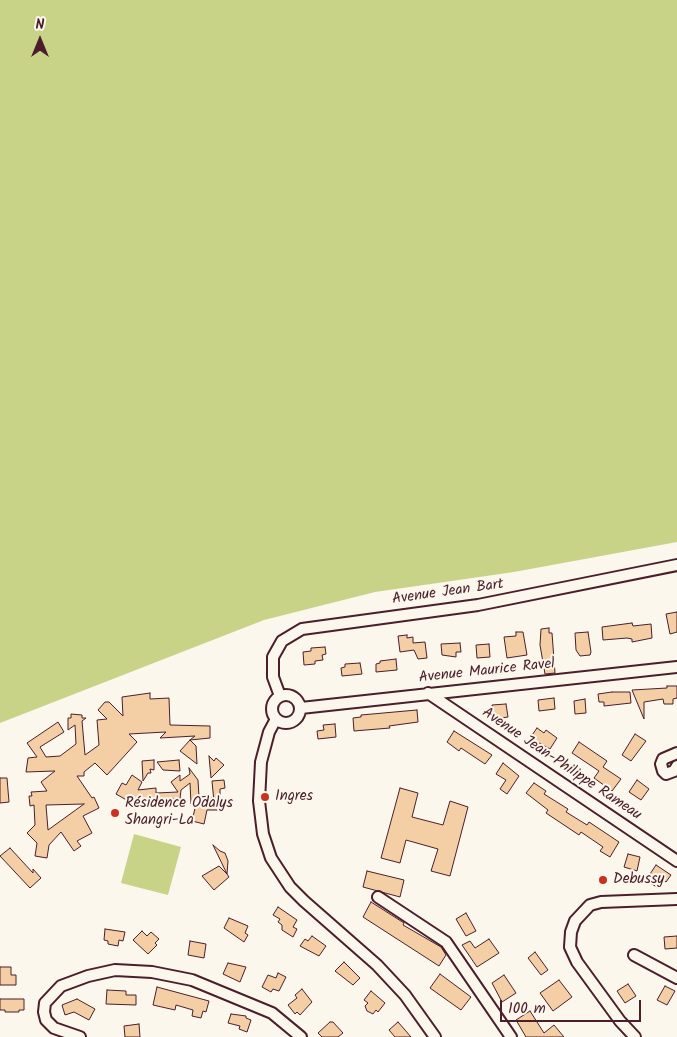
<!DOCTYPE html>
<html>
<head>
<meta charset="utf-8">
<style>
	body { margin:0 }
	#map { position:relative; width:677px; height:1037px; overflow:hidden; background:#fbf7ec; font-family:Kalam,sans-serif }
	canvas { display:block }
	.north { position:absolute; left:15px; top:15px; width:50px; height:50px; -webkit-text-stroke:4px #fbf7ec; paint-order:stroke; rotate:0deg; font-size:14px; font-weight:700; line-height:20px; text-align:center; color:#4a1f2b }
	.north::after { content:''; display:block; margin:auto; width:18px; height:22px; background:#4a1f2b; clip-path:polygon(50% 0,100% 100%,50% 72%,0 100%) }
	.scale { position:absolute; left:500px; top:1000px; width:141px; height:22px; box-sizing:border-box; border:2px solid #4a1f2b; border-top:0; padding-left:6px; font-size:15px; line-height:18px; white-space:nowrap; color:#4a1f2b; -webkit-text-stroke:4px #fbf7ec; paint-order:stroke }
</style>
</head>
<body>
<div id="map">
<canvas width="677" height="1037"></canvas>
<div class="north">N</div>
<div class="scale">100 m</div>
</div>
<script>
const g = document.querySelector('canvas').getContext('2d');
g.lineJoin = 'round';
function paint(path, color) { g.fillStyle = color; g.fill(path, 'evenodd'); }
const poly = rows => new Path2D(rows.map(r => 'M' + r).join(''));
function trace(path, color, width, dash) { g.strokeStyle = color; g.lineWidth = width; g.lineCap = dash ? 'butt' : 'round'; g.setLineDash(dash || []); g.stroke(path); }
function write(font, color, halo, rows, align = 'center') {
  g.font = font + ' Kalam,sans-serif'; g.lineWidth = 4; g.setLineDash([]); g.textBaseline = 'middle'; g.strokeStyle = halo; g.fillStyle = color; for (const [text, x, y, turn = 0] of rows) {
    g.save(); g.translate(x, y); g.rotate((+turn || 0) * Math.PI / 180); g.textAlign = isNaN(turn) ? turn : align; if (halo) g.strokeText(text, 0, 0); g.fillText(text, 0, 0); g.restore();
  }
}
paint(poly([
	[0,0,677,0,677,542,514,572,375,592,264,620,0,723],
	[134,834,181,847,168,895,121,883]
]), '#c8d387');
const building = poly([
	[677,612,677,632,670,634,666,614,677,612],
	[632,623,633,626,651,624,652,638,632,642,632,639,627,638,603,640,602,627,632,623],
	[549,628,549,633,552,633,555,673,545,674,540,645,541,629,549,628],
	[516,632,523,632,527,655,507,658,504,637,516,636,516,632],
	[588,632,591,652,590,655,580,656,576,650,575,633,588,632],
	[407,635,407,638,413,637,413,643,425,642,427,658,418,659,414,650,400,652,398,636,407,635],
	[460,643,461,652,456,652,456,657,442,655,441,644,460,643],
	[489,644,490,657,477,658,476,645,489,644],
	[325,647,326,654,322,655,323,660,315,661,315,664,304,665,303,652,311,651,311,648,325,647],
	[396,659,397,670,376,672,376,664,380,663,380,661,396,659],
	[360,663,362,674,342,676,341,668,345,667,345,664,360,663],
	[667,686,677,686,677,698,673,699,673,704,664,704,663,699,644,702,644,719,632,690,667,688,667,686],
	[612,692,630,692,631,703,604,706,604,702,599,702,598,694,612,692],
	[150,693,150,699,169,698,170,725,210,726,210,738,190,740,195,736,160,738,166,732,129,734,137,742,107,775,95,763,84,772,84,776,77,776,92,798,94,797,99,808,83,816,92,833,77,841,81,846,74,851,61,832,49,845,47,858,35,856,37,843,27,833,35,825,34,805,30,806,29,796,32,796,31,792,47,791,41,782,55,771,26,772,28,758,37,757,27,743,58,722,64,732,40,747,46,757,60,756,76,744,75,725,68,730,68,718,71,718,71,714,82,715,82,718,86,718,82,721,85,755,99,745,97,720,107,719,98,710,105,702,109,702,123,716,122,697,150,693],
	[84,804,48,830,46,805,84,804],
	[554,698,555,709,539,711,538,700,554,698],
	[585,699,586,713,575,714,574,701,585,699],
	[506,704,508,717,494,719,492,705,506,704],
	[417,710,418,722,389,726,390,728,354,731,353,718,361,717,361,715,417,710],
	[335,724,336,737,318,739,317,731,324,730,323,725,335,724],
	[537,728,544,733,546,730,557,738,550,749,530,738,537,728],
	[454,731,492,755,485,764,461,748,459,751,447,742,454,731],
	[635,734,646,741,631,761,622,755,635,734],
	[190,740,196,746,197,764,180,751,190,740],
	[579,742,607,761,603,767,621,779,612,791,594,778,599,771,572,753,579,742],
	[209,756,214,761,216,758,224,765,211,778,209,756],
	[154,760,154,770,150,769,151,773,148,773,143,781,142,761,154,760],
	[179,760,180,771,163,770,157,762,179,760],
	[503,763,519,776,507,794,500,789,506,780,496,774,503,763],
	[189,768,198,780,199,797,210,796,214,802,212,781,224,780,225,788,220,789,220,805,216,805,220,810,207,810,204,824,192,821,196,804,191,804,190,783,181,790,180,799,171,799,171,805,163,805,162,800,130,802,116,794,122,783,126,785,132,775,142,782,138,790,156,788,156,793,178,792,171,782,180,775,180,781,190,774,189,768],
	[0,778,7,778,9,802,0,803,0,778],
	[637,780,649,789,641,800,629,792,637,780],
	[534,783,546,791,544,794,568,809,566,812,587,825,589,822,619,842,610,857,600,851,603,847,581,832,579,835,546,813,548,810,526,793,534,783],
	[400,788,418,793,412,817,443,825,450,801,468,807,450,876,431,871,438,849,406,840,400,863,381,858,400,788],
	[213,845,220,851,225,853,228,861,227,874,229,877,214,890,202,876,219,866,227,874,213,845],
	[10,848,33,873,33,869,41,878,30,888,0,856,10,848],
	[628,854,640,857,637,871,624,867,628,854],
	[656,865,671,875,666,882,663,880,658,888,646,880,656,865],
	[367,871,404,880,400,897,363,887,367,871],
	[371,902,404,923,403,925,441,947,446,955,439,966,363,917,371,902],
	[278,907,297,920,293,927,297,929,293,937,282,930,282,925,278,922,280,919,273,915,278,907],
	[466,913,476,931,466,936,456,919,466,913],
	[229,918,248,926,245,933,248,935,244,942,224,928,229,918],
	[105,929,125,932,123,941,119,940,118,946,108,944,108,941,104,940,105,929],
	[142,931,147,936,151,932,159,939,155,943,157,945,148,954,133,940,142,931],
	[312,936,326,946,319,956,300,946,305,939,308,941,312,936],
	[677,936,677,948,665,949,664,937,677,936],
	[489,939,499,953,477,967,462,945,470,941,475,948,489,939],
	[190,941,206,944,204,958,188,955,190,941],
	[535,952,548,970,541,975,528,958,535,952],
	[344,962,360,978,353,985,335,971,344,962],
	[228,963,246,967,240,982,223,974,228,963],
	[0,967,11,967,11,975,16,975,16,985,0,985,0,967],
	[278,973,286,977,279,991,273,989,271,992,262,987,268,975,276,978,278,973],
	[440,974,471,997,461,1010,430,988,440,974],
	[504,975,516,993,502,1002,492,983,504,975],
	[559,980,572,997,553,1011,540,993,559,980],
	[628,984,636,996,625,1003,617,991,628,984],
	[665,986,675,991,667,1005,657,1000,665,986],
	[157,987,209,1001,206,1012,203,1011,201,1018,192,1016,193,1010,176,1005,175,1010,153,1005,157,987],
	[302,989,312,1002,300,1015,297,1012,295,1014,288,1005,297,998,295,995,302,989],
	[107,990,126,991,126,995,136,995,136,1005,106,1004,107,990],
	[371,991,385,1003,378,1012,376,1010,373,1014,367,1011,365,1006,368,1003,364,1000,371,991],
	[0,999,24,999,24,1010,19,1010,19,1012,5,1012,5,1010,0,1010,0,999],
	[77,999,95,1009,89,1020,74,1012,65,1015,62,1005,77,999],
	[530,1011,544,1033,554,1025,564,1037,526,1037,516,1020,530,1011],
	[231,1014,246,1016,246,1018,251,1020,247,1032,239,1029,240,1026,228,1023,231,1014],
	[330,1022,333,1022,343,1033,338,1037,322,1037,318,1033,330,1022],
	[398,1022,405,1030,411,1037,395,1037,389,1030,398,1022],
	[139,1024,140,1037,125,1037,124,1026,139,1024]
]);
paint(building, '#f4cea4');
trace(building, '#4a1f2b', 1);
const minor = poly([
	[428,693,677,861],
	'272 709a14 14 0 1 1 28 0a14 14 0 1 1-28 0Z',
	[280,696,273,677,273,657,282,641,302,629,478,605,677,565],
	[301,708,677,667],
	[276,719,269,732,261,762,259,801,263,834,271,858,290,887,304,901,377,965,405,995,435,1037],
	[677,753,663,759,661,764,663,771,666,774,674,771,677,766],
	[378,897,446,942,511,1037],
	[634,955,677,978],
	[80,1037,54,1028,46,1020,44,1012,45,1003,61,986,88,976,115,970,152,972,192,980,272,1013,301,1037],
	[635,1037,620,1021,577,962,570,947,571,932,575,921,590,905,601,902,677,899]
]);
trace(minor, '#4a1f2b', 14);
trace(minor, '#fbf7ec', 10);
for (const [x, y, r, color] of [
	[265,797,5,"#c8321e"],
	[115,813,5,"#c8321e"],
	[603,880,5,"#c8321e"]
]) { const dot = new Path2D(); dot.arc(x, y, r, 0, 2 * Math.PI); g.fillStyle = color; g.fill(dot); trace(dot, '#fbf7ec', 2); }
write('15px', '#4a1f2b', '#fbf7ec', [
	["Avenue Jean Bart",448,593,-8],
	["Avenue Maurice Ravel",487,672,-6],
	["Avenue Jean-Philippe Rameau",561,765,34]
]);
write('15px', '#4a1f2b', '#fbf7ec', [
	["Ingres",275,797],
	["Résidence Odalys",125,804],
	["Shangri-La",125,821],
	["Debussy",613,880]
], 'left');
</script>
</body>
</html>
